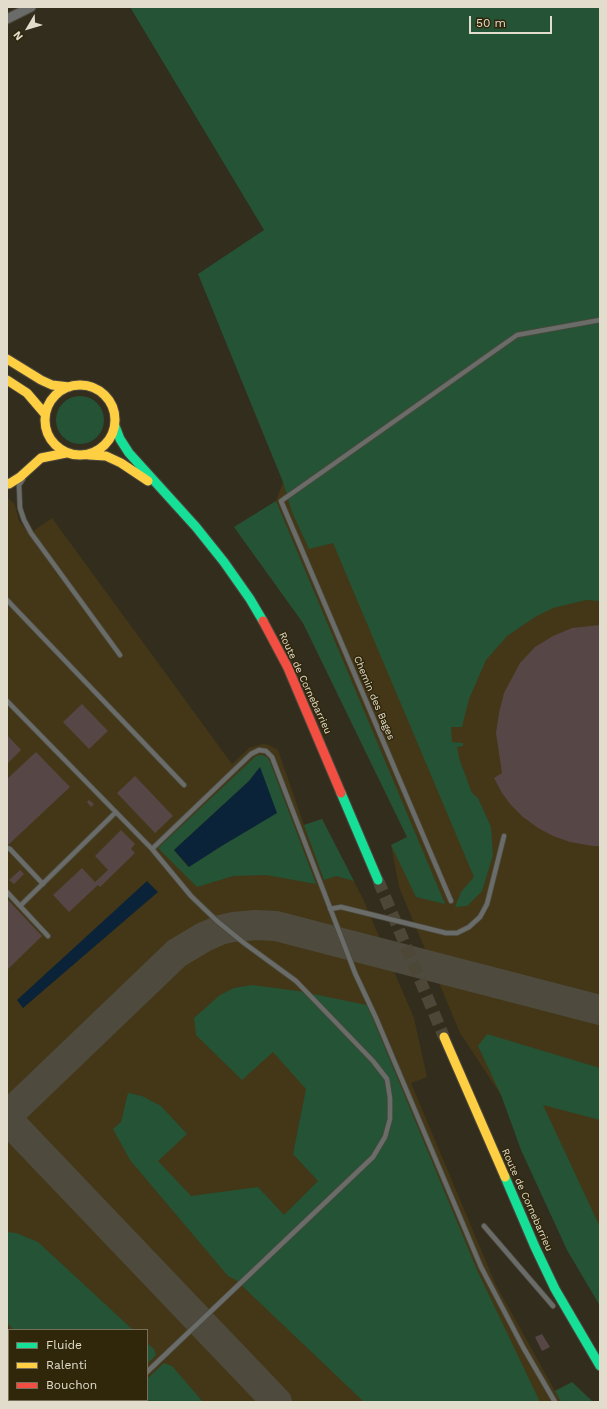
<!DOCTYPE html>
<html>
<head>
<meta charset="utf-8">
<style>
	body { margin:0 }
	#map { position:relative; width:607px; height:1409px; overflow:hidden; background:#332d1d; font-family:"Work Sans",sans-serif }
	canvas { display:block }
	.frame { position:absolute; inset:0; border:8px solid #e2dccc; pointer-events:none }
	.legend { position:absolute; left:8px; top:1329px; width:140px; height:72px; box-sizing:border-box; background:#30270b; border:1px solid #776f58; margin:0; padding:5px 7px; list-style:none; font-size:12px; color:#e2dccc }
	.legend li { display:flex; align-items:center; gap:8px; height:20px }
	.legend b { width:20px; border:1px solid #776f58 }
	.north { position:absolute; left:8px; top:8px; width:40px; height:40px; -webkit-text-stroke:3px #30270b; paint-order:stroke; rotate:232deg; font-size:11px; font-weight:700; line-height:16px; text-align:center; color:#e2dccc }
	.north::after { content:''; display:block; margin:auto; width:14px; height:18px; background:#e2dccc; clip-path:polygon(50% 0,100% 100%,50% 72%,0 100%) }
	.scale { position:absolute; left:469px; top:16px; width:83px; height:18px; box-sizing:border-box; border:2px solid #e2dccc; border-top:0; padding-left:5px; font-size:12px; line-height:14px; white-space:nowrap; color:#e2dccc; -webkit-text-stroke:3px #30270b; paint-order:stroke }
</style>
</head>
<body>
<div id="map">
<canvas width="607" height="1409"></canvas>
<div class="frame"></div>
<ul class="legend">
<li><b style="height:5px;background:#16e098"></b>Fluide</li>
<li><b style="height:5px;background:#ffcf43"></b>Ralenti</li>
<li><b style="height:5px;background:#f24e42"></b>Bouchon</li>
</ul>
<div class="north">N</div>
<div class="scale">50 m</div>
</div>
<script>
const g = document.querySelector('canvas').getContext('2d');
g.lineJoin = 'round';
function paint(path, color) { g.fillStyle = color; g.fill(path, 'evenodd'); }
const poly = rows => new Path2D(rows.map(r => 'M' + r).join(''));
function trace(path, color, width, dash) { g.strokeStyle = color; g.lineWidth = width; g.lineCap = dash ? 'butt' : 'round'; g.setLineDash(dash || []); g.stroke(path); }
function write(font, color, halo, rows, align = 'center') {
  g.font = font + ' "Work Sans",sans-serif'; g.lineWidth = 3; g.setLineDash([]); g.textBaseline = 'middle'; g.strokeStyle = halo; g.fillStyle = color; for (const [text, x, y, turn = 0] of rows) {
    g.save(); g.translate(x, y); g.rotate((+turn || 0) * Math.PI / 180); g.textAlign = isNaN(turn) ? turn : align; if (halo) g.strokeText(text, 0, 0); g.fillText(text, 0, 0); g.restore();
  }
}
paint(poly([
	[600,7,600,1263,501,1095,460,1033,399,887,391,845,407,837,303,623,234,527,276,501,283,482],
	[7,497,15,505,19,521,29,534,52,518,232,764,249,748,263,744,269,745,278,750,304,825,322,819,363,899,414,1018,427,1077,411,1083,495,1283,555,1391,572,1382,593,1402,7,1402],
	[9,1330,147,1330,147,1400,9,1400]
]), '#433717');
paint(poly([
	[130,7,600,7,600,601,586,600,553,608,535,617,507,636,486,660,469,699,462,727,451,727,452,742,463,743,463,746,457,747,460,761,472,793,478,798,491,827,493,855,482,891,467,906,455,907,461,892,474,877,333,543,309,549,292,512,283,482,198,274,264,230],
	'56 420a24 24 0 1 1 48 0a24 24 0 1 1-48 0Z',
	[276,501,445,904,416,897,391,845,407,837,303,623,234,527],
	[262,755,267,757,270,762,316,884,266,875,233,876,197,887,158,848,256,756],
	[260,767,220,847,188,867,174,850,249,781],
	[322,819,354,881,336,876,324,880,304,825],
	[252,985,298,991,367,1005,477,1270,540,1402,364,1402,236,1280,228,1276,130,1160,113,1129,121,1122,128,1093,142,1096,161,1106,187,1134,158,1161,191,1196,258,1187,284,1215,318,1181,293,1154,306,1089,273,1052,242,1080,196,1035,194,1018,220,995,234,988],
	[487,1034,600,1068,600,1120,543,1105,600,1227,600,1306,567,1250,521,1150,501,1095,478,1046],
	[7,1232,16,1233,38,1242,133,1330,14,1330,7,1323],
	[147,1343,154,1349,156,1355,147,1364],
	[164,1363,172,1366,203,1402,123,1402,125,1400,147,1400,147,1379],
	[9,1369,9,1400,109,1400,107,1402,7,1402,7,1371],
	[572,1382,593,1402,561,1402,555,1391]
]), '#245335');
paint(poly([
	[260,767,277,813,220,847,189,867,174,850,249,781],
	[147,881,158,892,23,1008,17,1000]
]), '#0a2338');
trace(poly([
	[7,1116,177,953,204,937,220,930,233,927,256,925,276,926,600,1010],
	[7,1119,277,1402]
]), '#4e4b3e', 30);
paint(poly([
	[600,625,600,846,593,846,570,842,553,836,538,828,523,817,511,805,502,793,494,778,502,773,496,733,499,713,504,693,520,663,535,647,553,636,572,628],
	[82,704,108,731,89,749,63,722],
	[7,735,21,750,7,764],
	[36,752,70,787,7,846,7,779],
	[135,776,173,816,155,833,117,793],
	[89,800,94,804,91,807,87,802],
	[121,830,135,844,131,849,135,853,100,887,98,885,69,912,53,895,82,868,95,882,108,870,95,856],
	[20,870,24,874,14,884,9,880],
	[7,899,42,936,7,970],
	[542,1334,550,1347,542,1351,535,1337]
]), '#564646');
trace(poly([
	[378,880,444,1037]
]), '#4d4737', 12, [12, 6]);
const lane = poly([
	[23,479,19,485,20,508,24,520,31,533,120,655],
	[7,600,184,785],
	[7,701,152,849,191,896,217,921,244,943,296,981,373,1061,387,1079,390,1098,390,1119,385,1137,373,1157,147,1372],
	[7,848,10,849,43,884],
	[152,849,251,754,259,750,266,751,272,757,355,973,376,1018,481,1267,523,1347,555,1402],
	[7,892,48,936],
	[451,901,281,501,517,335,600,320],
	[20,906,116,812],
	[330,909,341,907,446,933,457,933,469,927,480,917,487,904,504,836],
	[484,1226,553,1306],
	[115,1402,118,1400]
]);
const street = poly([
	[7,19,31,7]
]);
const fast = poly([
	[115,426,120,439,129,453,196,527,224,562,250,599,263,621],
	[341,793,378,880],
	[505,1177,535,1247,555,1289,600,1366]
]);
const slow = poly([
	[7,359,41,380,52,385,69,387],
	[7,380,27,393,45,414],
	'45 420a35 35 0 1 1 70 0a35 35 0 1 1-70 0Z',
	[89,455,106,456,121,463,148,481],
	[7,483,9,484,20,477,41,458,66,453],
	[444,1037,505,1177]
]);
const jam = poly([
	[263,621,288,668,341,793]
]);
trace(lane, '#4d483b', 6);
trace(street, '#4d483b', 11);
trace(fast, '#4d483b', 11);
trace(slow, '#4d483b', 11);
trace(jam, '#4d483b', 11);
trace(lane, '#696c69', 4.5);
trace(street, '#696c69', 9);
trace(fast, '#16e098', 9);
trace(slow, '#ffcf43', 9);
trace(jam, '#f24e42', 9);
write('10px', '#e2dccc', '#30270b', [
	["Route de Cornebarrieu",305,683,65],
	["Chemin des Bages",374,698,67],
	["Route de Cornebarrieu",527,1200,66]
]);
</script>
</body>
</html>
